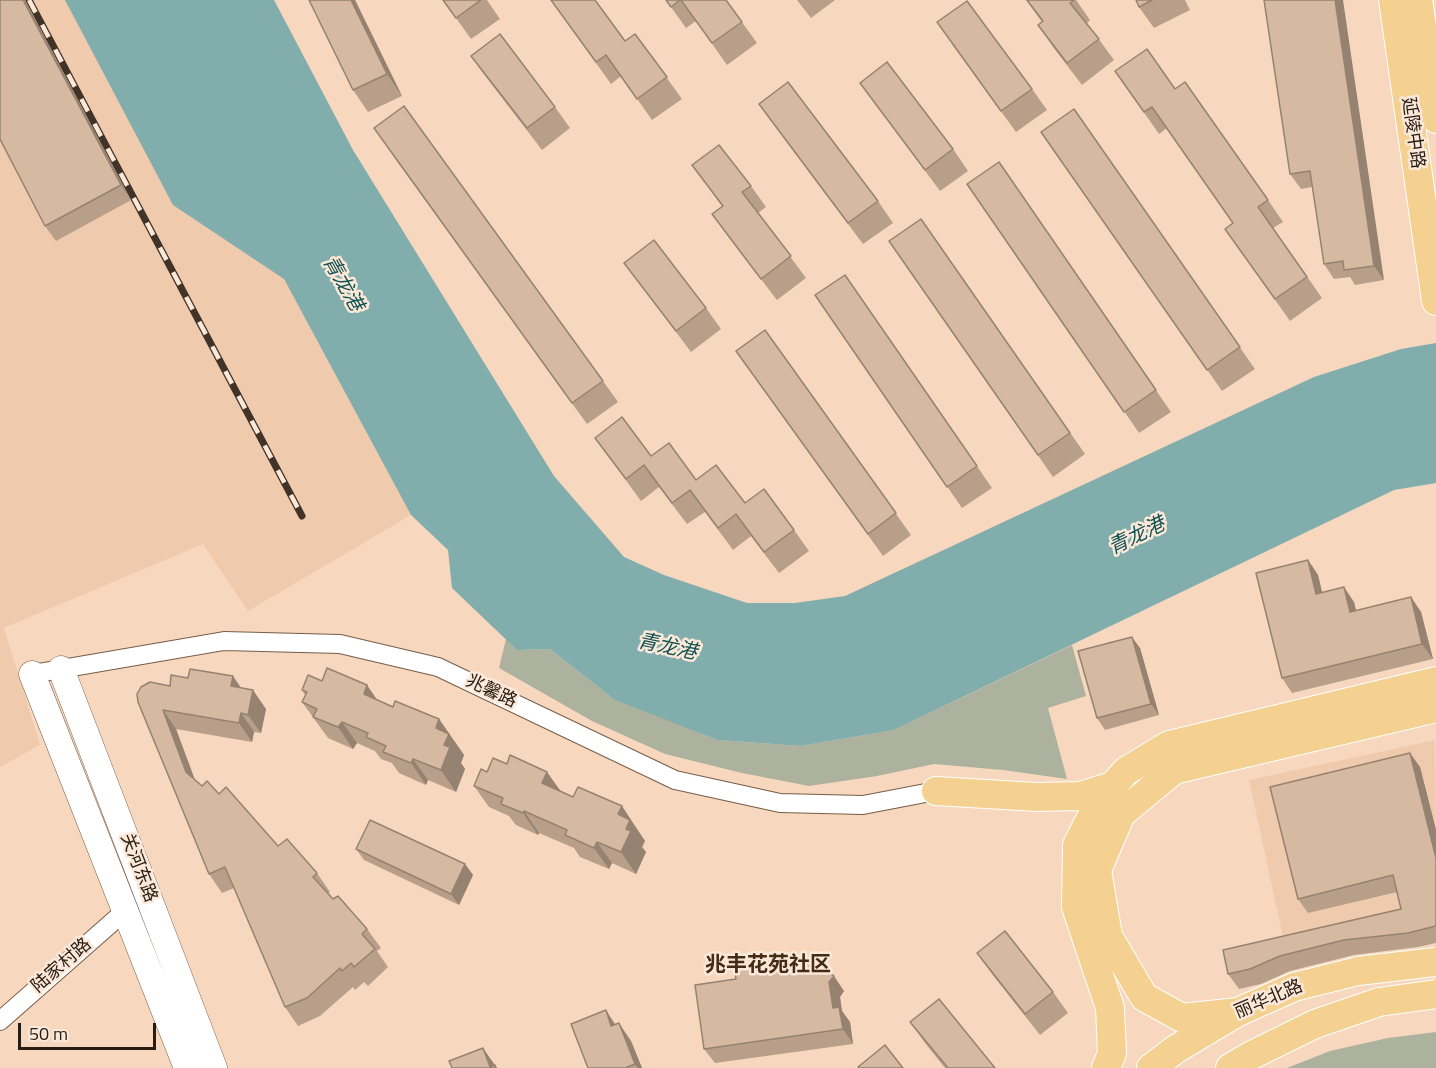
<!DOCTYPE html>
<html>
<head>
<meta charset="utf-8">
<style>
	body { margin:0 }
	#map { position:relative; width:1436px; height:1068px; overflow:hidden; background:#f7d8bf; font-family:"Titillium Web",sans-serif }
	canvas { display:block }
	.scale { position:absolute; left:18px; top:1023px; width:138px; height:27px; box-sizing:border-box; border:3px solid #271c13; border-top:0; padding-left:8px; font-size:18px; line-height:21px; white-space:nowrap; color:#271c13; -webkit-text-stroke:4px #fbe8d9; paint-order:stroke }
</style>
</head>
<body>
<div id="map">
<canvas width="1436" height="1068"></canvas>
<div class="scale">50 m</div>
</div>
<script>
const g = document.querySelector('canvas').getContext('2d');
g.lineJoin = 'round';
function paint(path, color) { g.fillStyle = color; g.fill(path, 'evenodd'); }
const poly = rows => new Path2D(rows.map(r => 'M' + r).join(''));
function trace(path, color, width, dash) { g.strokeStyle = color; g.lineWidth = width; g.lineCap = dash ? 'butt' : 'round'; g.setLineDash(dash || []); g.stroke(path); }
function write(font, color, halo, rows, align = 'center') {
  g.font = font + ' "Titillium Web","Noto Sans SC",sans-serif'; g.lineWidth = 5; g.setLineDash([]); g.textBaseline = 'middle'; g.strokeStyle = halo; g.fillStyle = color; for (const [text, x, y, turn = 0] of rows) {
    g.save(); g.translate(x, y); g.rotate((+turn || 0) * Math.PI / 180); g.textAlign = isNaN(turn) ? turn : align; if (halo) g.strokeText(text, 0, 0); g.fillText(text, 0, 0); g.restore();
  }
}
paint(poly([
	[0,0,194,0,284,279,411,515,248,611,203,544,4,628,40,745,0,767],
	[1435,740,1436,910,1285,946,1249,780]
]), '#efcaad');
paint(poly([
	[506,639,517,650,550,649,610,696,718,740,801,746,894,730,1072,645,1086,696,1048,708,1067,779,1003,770,934,764,877,776,809,786,742,773,665,754,592,721,499,668],
	[1436,1032,1436,1068,1287,1068,1330,1051,1388,1038]
]), '#acb29d');
paint(poly([
	[65,0,274,0,353,150,554,476,624,557,664,575,747,603,795,603,845,596,1314,377,1401,349,1436,343,1436,483,1394,490,894,730,801,746,718,740,615,700,550,649,517,650,452,588,448,550,411,515,284,279,173,205]
]), '#81adac');
const street = poly([
	[32,674,224,641,340,644,438,667,675,780,780,803,863,805,936,791],
	[0,1021,125,911]
]);
const secondary = poly([
	[61,669,214,1068],
	[32,674,187,1068]
]);
const primary = poly([
	[1393,0,1436,301],
	[1418,0,1436,119],
	[936,791,1037,797,1080,796,1115,785],
	[1238,1012,1182,1018,1144,997,1108,936,1097,870,1121,814,1174,770,1436,708],
	[1106,1068,1112,1053,1110,1008,1076,907,1077,845,1100,800,1126,771,1169,745,1436,681],
	[1151,1068,1176,1049,1238,1012,1294,987,1358,971],
	[1230,1068,1252,1055,1315,1024,1379,1002]
]);
trace(street, '#775c46', 20);
trace(secondary, '#775c46', 27);
trace(primary, '#fff', 30);
trace(street, '#fff', 18);
trace(secondary, '#fff', 26);
trace(primary, '#f4d190', 28);
const rail = poly([
	[29,0,302,516]
]);
trace(rail, '#413328', 7);
trace(rail, '#fbe8d9', 4.5, [14]);
const primaryBridge = poly([
	[1358,971,1436,962],
	[1379,1002,1436,994]
]);
trace(primaryBridge, '#fff', 30, []);
trace(primaryBridge, '#f4d190', 28);
paint(poly([
	[0,0,25,0,131,200,56,241,45,226],
	[309,0,355,0,402,96,368,112,353,90],
	[443,0,487,0,500,19,471,39],
	[551,0,625,41,635,34,682,99,652,120,621,76,611,84],
	[666,0,726,0,757,43,727,65,696,21,686,28],
	[797,0,835,0,811,18],
	[1026,0,1076,0,1090,20,1087,23,1114,60,1082,85,1053,47,1038,25,1042,22],
	[1136,0,1185,0,1190,10,1154,28,1139,7],
	[1264,0,1384,280,1355,285,1350,277,1334,279,1324,264,1312,187,1301,189,1290,174],
	[952,44,1032,89,1047,110,1016,132],
	[471,56,555,107,570,128,542,150,486,77],
	[1115,71,1175,89,1268,200,1283,222,1273,228,1322,298,1290,321,1225,229,1233,223,1167,128,1159,134],
	[860,83,953,149,968,171,940,191],
	[759,104,878,201,893,223,863,244,774,125],
	[1074,109,1255,369,1222,391,1041,132],
	[389,150,603,381,618,402,587,424],
	[999,162,1171,412,1139,433,967,184],
	[692,165,751,186,766,207,758,213,806,278,777,300,727,235,712,214,722,206],
	[921,219,1085,454,1053,477,889,241],
	[624,263,706,308,721,329,691,352],
	[845,275,992,488,962,508,815,295],
	[765,330,911,535,883,556,736,351],
	[595,438,651,456,696,480,745,503,794,530,809,551,779,573,751,536,733,550,705,512,687,524,659,487,641,501],
	[1308,560,1318,575,1322,593,1354,602,1356,611,1411,597,1421,612,1433,659,1292,693,1282,678],
	[1140,648,1159,715,1105,730,1097,718],
	[322,681,378,700,393,707,439,719,464,755,461,763,465,769,456,792,428,780,426,785,399,773,392,763,381,759,375,751,357,743,353,749,328,738,302,702,305,695,302,690],
	[170,686,241,688,266,709,261,733,254,732,252,742,176,729,195,780,202,786,219,794,278,846,317,873,330,892,328,893,333,899,367,929,381,948,377,951,388,967,368,986,364,982,355,990,353,987,320,1016,298,1026,285,1007,234,888,222,893,209,874,138,702],
	[1420,767,1436,830,1436,943,1418,947,1354,955,1290,971,1261,984,1239,989,1228,974,1401,909,1397,892,1308,913,1298,899],
	[487,772,561,791,637,828,636,829,645,841,642,847,646,852,636,874,612,863,609,869,580,857,574,848,539,833,538,835,516,825,509,816,489,807,474,786],
	[356,849,465,864,473,875,459,905,364,860],
	[977,953,1053,992,1068,1013,1040,1035,992,974],
	[801,970,844,991,840,997,842,1011,850,1022,853,1044,715,1063,704,1049,736,979,784,972],
	[910,1022,995,1068,945,1068,925,1043],
	[615,1024,631,1041,642,1068,588,1068]
]), '#b89f8a');
paint(poly([
	[23,0,25,0,131,200,121,185],
	[351,0,355,0,402,96,387,74],
	[1335,0,1343,0,1384,280,1374,266],
	[1308,560,1318,575,1326,609,1316,594],
	[1344,587,1354,602,1360,627,1350,612],
	[1411,597,1421,612,1433,659,1422,644],
	[1132,637,1140,648,1159,715,1151,704],
	[233,676,246,695,231,686],
	[367,685,382,707,364,694],
	[253,690,266,709,261,733,248,715],
	[163,710,176,729,199,791,186,772],
	[241,713,254,732,252,742,239,723],
	[439,719,464,755,461,763,465,769,456,792,441,770,444,745,436,728],
	[342,722,357,743,353,749,338,727],
	[1410,753,1420,767,1436,830,1436,858],
	[413,759,428,780,426,785,411,763],
	[547,772,562,793,542,783],
	[622,806,645,841,642,847,646,852,636,874,621,852,618,814],
	[524,811,539,833,538,835,523,813],
	[597,842,612,863,609,869,594,848],
	[465,864,473,875,459,905,451,894],
	[777,961,787,976,779,974],
	[834,976,844,991,840,997,842,1011,850,1022,853,1044,843,1029,833,1008,829,982],
	[606,1010,618,1029,611,1026],
	[619,1023,631,1041,642,1068,638,1068,635,1064],
	[483,1048,497,1068,491,1068]
]), '#968271');
const building = poly([
	[0,0,23,0,121,185,45,226,0,139,0,0],
	[309,0,351,0,387,74,353,90,309,0],
	[443,0,481,0,456,18,443,0],
	[551,0,595,0,625,41,635,34,667,77,637,99,606,55,596,62,551,0],
	[666,0,680,0,671,7,666,0],
	[681,0,726,0,742,22,712,43,681,0],
	[1027,0,1074,0,1070,3,1099,39,1067,63,1038,25,1043,21,1027,0],
	[1136,0,1152,0,1139,7,1136,0],
	[1264,0,1335,0,1374,266,1344,270,1343,261,1324,264,1310,171,1290,174,1264,0],
	[967,1,1032,89,1001,111,937,22,967,1],
	[500,34,555,107,527,128,471,56,500,34],
	[1147,49,1175,89,1185,82,1268,200,1258,207,1307,277,1275,299,1225,229,1233,223,1152,107,1144,112,1115,71,1147,49],
	[887,62,953,149,925,170,860,83,887,62],
	[788,82,878,201,848,223,759,104,788,82],
	[404,106,603,381,572,403,374,128,404,106],
	[1074,109,1240,347,1207,370,1041,132,1074,109],
	[719,145,751,186,742,192,791,256,761,279,712,214,723,206,692,165,719,145],
	[999,162,1156,390,1124,412,967,184,999,162],
	[921,219,1070,433,1038,455,889,241,921,219],
	[654,240,706,308,676,331,624,263,654,240],
	[845,275,977,466,947,487,815,295,845,275],
	[765,330,896,513,868,534,736,351,765,330],
	[622,417,651,456,669,443,696,480,716,465,745,503,764,489,794,530,764,552,736,514,718,528,690,490,672,503,644,465,626,479,595,438,622,417],
	[1308,560,1316,594,1344,587,1350,612,1411,597,1422,644,1282,678,1256,573,1308,560],
	[1132,637,1151,704,1097,718,1078,651,1132,637],
	[327,668,367,685,364,694,393,707,395,701,439,719,436,728,449,734,444,745,450,747,441,770,413,759,411,763,383,752,386,746,366,737,368,733,342,722,338,727,313,717,317,709,302,702,307,692,302,690,308,675,322,681,327,668],
	[190,669,233,676,231,686,253,690,248,715,241,713,239,723,163,710,186,772,202,786,207,781,219,794,226,787,278,846,287,839,317,873,313,877,333,899,338,896,367,929,362,934,375,949,354,967,351,963,342,971,340,968,307,998,285,1007,225,867,209,874,138,702,137,694,141,687,150,682,170,686,171,675,188,678,190,669],
	[1410,753,1436,858,1436,926,1408,933,1344,940,1280,956,1250,969,1228,974,1223,950,1401,909,1393,875,1298,899,1270,787,1410,753],
	[510,755,547,772,542,783,573,797,578,787,622,806,618,814,630,820,626,829,631,831,621,852,597,842,594,848,565,835,567,830,524,811,523,813,501,804,503,798,474,786,481,769,487,772,493,758,507,764,510,755],
	[370,820,465,864,451,894,356,849,370,820],
	[1005,931,1053,992,1025,1014,977,953,1005,931],
	[809,959,834,976,829,982,833,1008,839,1007,843,1029,704,1049,695,985,736,979,734,967,777,961,779,974,796,966,801,970,809,959],
	[939,999,995,1068,948,1068,910,1022,939,999],
	[606,1010,611,1026,619,1023,635,1064,627,1067,628,1068,588,1068,571,1024,606,1010],
	[885,1045,903,1068,859,1068,858,1067,885,1045],
	[483,1048,490,1067,495,1065,496,1068,452,1068,449,1061,483,1048]
]);
paint(building, '#d6b9a1');
trace(building, '#968271', 1.5);
write('18px', '#271c13', '#fbe8d9', [
	["延陵中路",1412,133,82],
	["兆馨路",491,692,25],
	["关河东路",138,868,69],
	["陆家村路",62,966,-41],
	["丽华北路",1269,1000,-23]
]);
write('italic 20px', '#105151', '#fbe8d9', [
	["青龙港",342,284,60],
	["青龙港",1137,537,-26],
	["青龙港",667,648,12]
]);
write('bold 21px', '#432b16', '#fbe8d9', [
	["兆丰花苑社区",768,966]
]);
</script>
</body>
</html>
